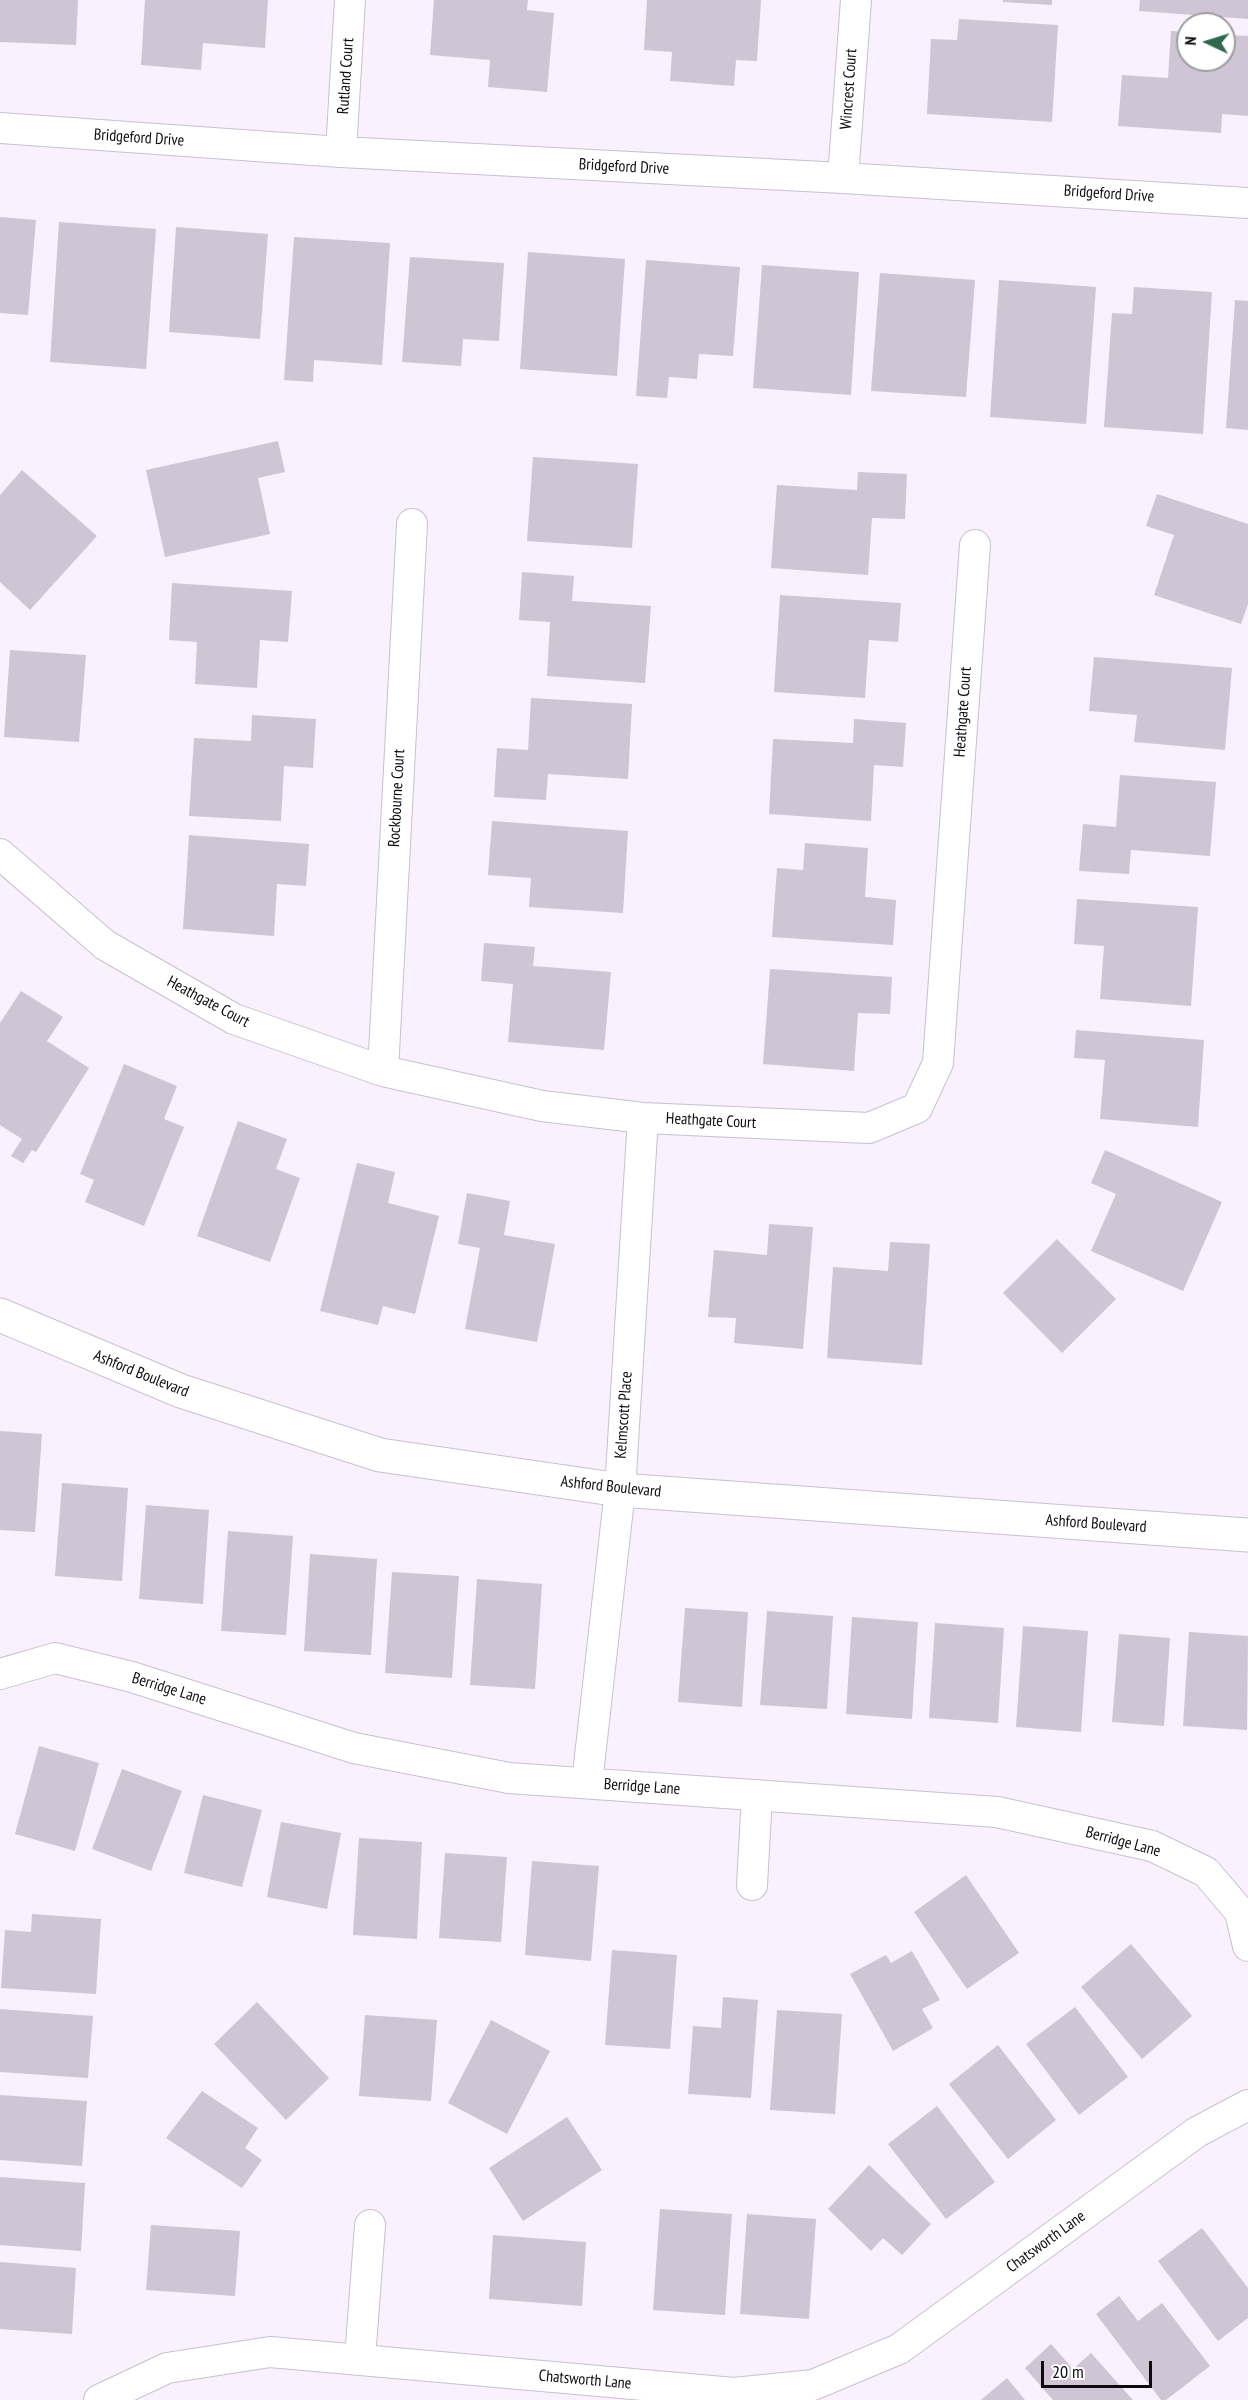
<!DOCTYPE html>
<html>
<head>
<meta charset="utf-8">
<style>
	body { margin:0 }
	#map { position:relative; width:1248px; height:2400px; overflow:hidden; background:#f9f1fe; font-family:"PT Sans Narrow",sans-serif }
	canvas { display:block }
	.north { position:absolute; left:1176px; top:12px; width:60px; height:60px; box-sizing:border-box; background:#fff; border:2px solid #9f9d9f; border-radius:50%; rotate:274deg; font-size:16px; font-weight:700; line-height:24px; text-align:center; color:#0e0b10 }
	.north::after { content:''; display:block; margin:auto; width:21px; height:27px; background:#31684f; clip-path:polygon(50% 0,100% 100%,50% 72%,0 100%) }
	.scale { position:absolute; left:1041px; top:2361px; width:111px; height:27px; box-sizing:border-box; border:3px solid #0e0b10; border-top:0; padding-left:8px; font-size:18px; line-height:21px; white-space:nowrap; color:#0e0b10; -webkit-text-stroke:4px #fff; paint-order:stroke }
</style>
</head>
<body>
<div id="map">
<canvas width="1248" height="2400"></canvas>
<div class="north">N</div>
<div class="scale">20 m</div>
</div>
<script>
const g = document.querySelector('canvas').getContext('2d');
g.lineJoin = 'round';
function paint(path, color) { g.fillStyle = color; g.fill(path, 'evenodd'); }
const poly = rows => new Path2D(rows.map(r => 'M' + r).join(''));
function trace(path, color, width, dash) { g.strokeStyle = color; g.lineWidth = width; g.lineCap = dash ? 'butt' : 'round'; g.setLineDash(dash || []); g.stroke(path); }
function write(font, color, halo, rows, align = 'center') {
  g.font = font + ' "PT Sans Narrow",sans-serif'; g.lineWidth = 5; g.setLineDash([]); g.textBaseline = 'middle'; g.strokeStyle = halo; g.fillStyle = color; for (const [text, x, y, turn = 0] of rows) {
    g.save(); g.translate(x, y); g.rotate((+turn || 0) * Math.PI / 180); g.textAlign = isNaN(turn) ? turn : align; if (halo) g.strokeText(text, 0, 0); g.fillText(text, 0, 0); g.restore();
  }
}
paint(poly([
	[0,0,78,0,76,45,0,42],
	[145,0,268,0,265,48,203,43,201,70,141,65],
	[434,0,528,0,527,10,554,13,547,92,488,87,490,60,430,55],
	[647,0,761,0,757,61,736,60,734,86,670,81,672,52,644,50],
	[1003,0,1052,0,1052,5,1003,2],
	[1140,0,1248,0,1248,19,1139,11],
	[959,19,1058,25,1052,122,927,114,931,39,957,40],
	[1171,31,1188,32,1188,60,1224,60,1224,35,1248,36,1248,116,1222,114,1221,133,1118,126,1122,75,1168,78],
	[0,217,36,220,28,315,0,313],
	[59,222,156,229,146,369,50,362],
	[176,227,268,234,260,339,169,332],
	[294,237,390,243,382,365,314,360,313,382,284,380],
	[528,252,625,259,617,376,520,369],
	[410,257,504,263,499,341,463,339,461,366,402,362],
	[646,260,740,267,733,356,699,354,697,379,669,377,667,398,636,396],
	[762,265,859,272,851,395,753,388],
	[880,273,975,280,966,397,871,391],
	[999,280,1096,287,1086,424,990,417],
	[1134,287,1212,292,1203,434,1104,427,1112,313,1132,314],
	[1235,300,1248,301,1248,430,1226,428],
	[278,441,285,472,258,478,270,534,165,557,146,470],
	[533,457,638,464,632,548,527,541],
	[22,470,97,536,30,610,0,582,0,495],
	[858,472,907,474,905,519,872,518,868,575,771,568,777,485,857,490],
	[1157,494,1248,524,1248,604,1241,624,1154,595,1174,535,1146,526],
	[522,572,574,576,572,601,651,606,645,683,547,676,550,622,519,620],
	[172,583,292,591,288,642,260,640,257,688,195,684,197,642,169,640],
	[780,595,901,603,898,642,869,640,865,698,774,692],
	[10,650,86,655,79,742,4,737],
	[1094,657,1232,668,1225,750,1134,742,1137,715,1089,711],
	[531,698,632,704,628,779,548,774,546,800,494,797,497,748,528,750],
	[252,715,316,719,313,768,284,766,281,821,189,816,194,738,251,741],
	[854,719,906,723,903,767,874,765,871,821,769,814,773,739,853,743],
	[1120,775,1216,782,1210,856,1131,850,1129,874,1079,871,1083,824,1116,827],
	[492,821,628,831,623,913,529,907,531,878,488,875],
	[189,835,309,844,306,886,277,884,274,936,183,929],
	[805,843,868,848,865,897,896,900,893,945,772,937,777,868,803,870],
	[1077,899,1198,907,1191,1006,1100,999,1104,946,1074,944],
	[484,943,535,947,533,966,611,972,604,1050,508,1042,513,984,481,981],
	[770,969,892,977,890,1014,858,1013,854,1071,763,1064],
	[21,991,63,1017,47,1041,89,1068,36,1152,32,1150,23,1163,11,1156,22,1139,0,1125,0,1023],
	[1076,1030,1204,1040,1198,1127,1100,1119,1105,1060,1074,1058],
	[124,1064,177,1086,164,1119,184,1127,144,1226,85,1202,94,1180,80,1174],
	[238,1121,287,1139,276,1169,300,1178,270,1262,197,1236],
	[1105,1150,1222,1202,1183,1291,1091,1251,1116,1194,1091,1183],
	[357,1163,395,1172,388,1203,439,1216,415,1314,383,1306,378,1325,320,1311],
	[467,1193,510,1201,504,1235,555,1244,537,1342,465,1329,480,1248,458,1244],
	[769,1224,813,1227,803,1349,734,1343,736,1318,708,1317,714,1250,767,1255],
	[1057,1239,1116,1299,1062,1353,1003,1293],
	[890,1242,930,1244,922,1365,827,1358,833,1267,888,1271],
	[0,1431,42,1434,35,1532,0,1530],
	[62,1483,128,1488,122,1581,55,1576],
	[146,1505,209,1510,203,1604,139,1599],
	[228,1531,293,1536,286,1635,221,1631],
	[310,1554,377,1559,371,1655,304,1651],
	[392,1572,459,1576,452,1678,385,1673],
	[477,1579,542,1584,535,1689,470,1685],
	[685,1608,748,1612,742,1707,678,1702],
	[767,1611,833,1616,827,1709,760,1705],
	[852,1617,918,1622,912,1719,846,1714],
	[935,1623,1004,1628,998,1723,929,1718],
	[1023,1626,1088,1631,1081,1732,1016,1727],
	[1189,1632,1248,1636,1247,1730,1183,1726],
	[1119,1634,1170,1638,1164,1726,1112,1722],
	[39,1746,99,1763,75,1851,15,1834],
	[122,1769,182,1791,151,1871,92,1849],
	[203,1795,262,1810,242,1887,184,1873],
	[281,1822,341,1833,327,1909,267,1897],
	[359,1838,422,1842,417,1939,353,1935],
	[445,1853,507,1857,501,1942,439,1938],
	[532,1861,599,1866,591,1961,525,1955],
	[966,1875,1019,1953,967,1989,914,1912],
	[32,1914,101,1919,96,1994,1,1988,5,1930,31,1932],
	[1131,1944,1192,2016,1142,2059,1081,1987],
	[612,1950,677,1955,670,2049,605,2045],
	[912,1951,940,2000,922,2009,933,2028,893,2051,850,1974,886,1955,891,1963],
	[723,1997,758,2000,751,2098,688,2094,693,2026,721,2028],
	[257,2002,329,2078,286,2120,214,2044],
	[1075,2007,1128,2077,1079,2115,1026,2044],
	[0,2009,93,2016,88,2078,0,2072],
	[777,2010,842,2014,835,2114,770,2110],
	[365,2015,437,2020,431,2101,359,2096],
	[491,2020,550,2051,507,2134,448,2103],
	[998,2045,1056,2120,1008,2159,949,2084],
	[202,2091,258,2128,245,2148,262,2160,242,2188,166,2138],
	[0,2095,87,2101,82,2166,0,2160],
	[937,2106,995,2182,946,2219,888,2144],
	[567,2117,602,2170,523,2221,489,2168],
	[869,2165,931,2224,902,2255,883,2238,871,2251,828,2209],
	[0,2177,85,2183,81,2251,0,2245],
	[660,2209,732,2214,725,2315,653,2310],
	[747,2214,816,2219,809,2319,740,2314],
	[151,2225,240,2231,235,2296,146,2290],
	[1202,2228,1248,2288,1248,2318,1218,2341,1158,2261],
	[493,2235,586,2242,582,2306,489,2299],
	[0,2262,76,2268,72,2334,0,2329],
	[1119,2296,1138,2321,1162,2303,1210,2366,1166,2400,1161,2400,1096,2314],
	[1051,2344,1073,2369,1091,2353,1133,2400,1053,2400,1025,2368],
	[1007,2378,1025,2400,981,2400]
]), '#cfc5d5');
const minor = poly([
	[0,128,341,152,843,178,1248,203],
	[341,152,350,0],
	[843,178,856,0],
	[0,854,105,945,234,1019,383,1071,542,1106,643,1118,869,1128,917,1108,938,1063,975,545],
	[383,1071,412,524],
	[0,1674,55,1658,132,1677,354,1748,509,1778,997,1812,1152,1846,1206,1872,1240,1912,1248,1946],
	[587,1783,620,1490,643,1118],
	[752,1885,757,1795],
	[360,2359,370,2225],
	[99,2400,167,2368,270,2352,734,2393,813,2385,899,2349,1197,2132,1248,2105]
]);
const tertiary = poly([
	[0,1315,181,1391,380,1455,620,1490,1248,1535]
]);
trace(minor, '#c9c0d0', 32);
trace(tertiary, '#c9c0d0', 35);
trace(minor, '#fff', 30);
trace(tertiary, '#fff', 33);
write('16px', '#0e0b10', '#fff', [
	["Rutland Court",346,76,-86],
	["Wincrest Court",849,89,-86],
	["Bridgeford Drive",139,138,4],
	["Bridgeford Drive",624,167,3],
	["Bridgeford Drive",1109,194,4],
	["Heathgate Court",963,712,-86],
	["Rockbourne Court",397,798,-87],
	["Heathgate Court",208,1002,28],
	["Heathgate Court",711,1121,3],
	["Ashford Boulevard",141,1374,22],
	["Kelmscott Place",624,1415,-86],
	["Ashford Boulevard",611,1487,6],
	["Ashford Boulevard",1096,1524,4],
	["Berridge Lane",169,1689,17],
	["Berridge Lane",642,1787,4],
	["Berridge Lane",1123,1842,15],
	["Chatsworth Lane",1046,2242,-36],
	["Chatsworth Lane",585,2380,5]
]);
</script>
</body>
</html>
